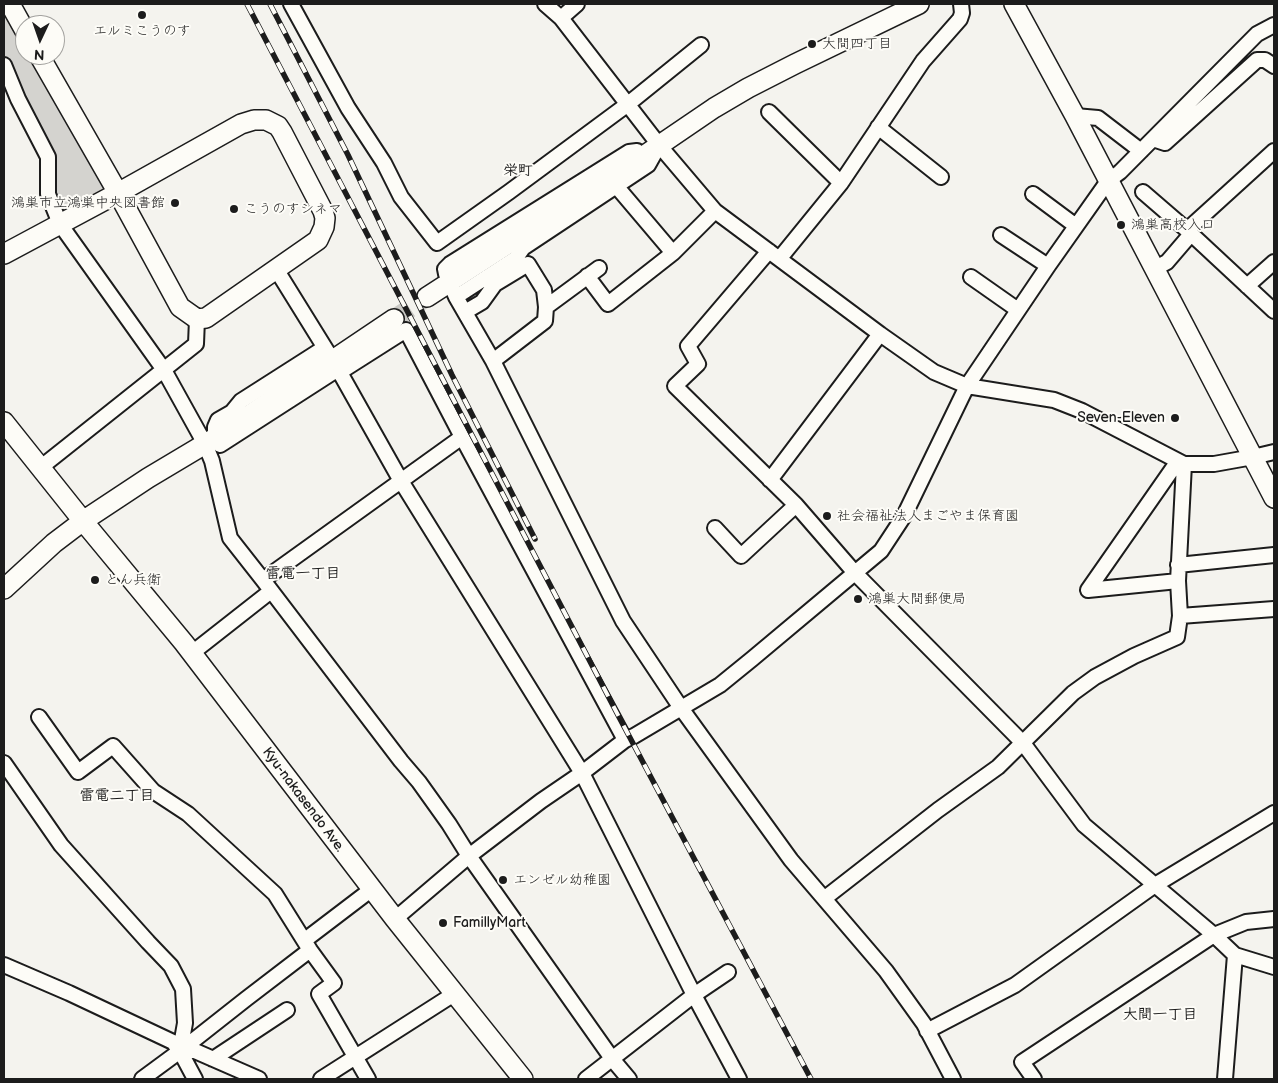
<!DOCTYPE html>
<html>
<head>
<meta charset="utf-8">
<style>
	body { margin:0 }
	#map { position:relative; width:1278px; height:1083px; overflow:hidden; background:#f4f3ee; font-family:"Balsamiq Sans",sans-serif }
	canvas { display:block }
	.frame { position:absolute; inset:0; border:5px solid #1c1c1c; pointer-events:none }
	.north { position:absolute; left:15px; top:15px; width:50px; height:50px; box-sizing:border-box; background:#fdfcf7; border:1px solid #a3a29f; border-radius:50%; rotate:183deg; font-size:14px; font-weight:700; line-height:20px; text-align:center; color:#1c1c1c }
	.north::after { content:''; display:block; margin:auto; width:18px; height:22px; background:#1c1c1c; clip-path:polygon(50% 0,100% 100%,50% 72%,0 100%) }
</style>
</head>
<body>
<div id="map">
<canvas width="1278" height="1083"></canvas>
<div class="frame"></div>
<div class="north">N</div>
</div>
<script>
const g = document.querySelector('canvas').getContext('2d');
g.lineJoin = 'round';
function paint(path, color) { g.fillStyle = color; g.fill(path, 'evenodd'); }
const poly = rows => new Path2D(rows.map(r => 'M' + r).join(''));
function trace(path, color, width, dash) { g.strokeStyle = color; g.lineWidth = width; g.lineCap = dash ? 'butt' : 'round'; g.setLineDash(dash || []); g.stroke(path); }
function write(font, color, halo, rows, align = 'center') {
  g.font = font + ' "Balsamiq Sans","Klee One",sans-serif'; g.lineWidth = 4; g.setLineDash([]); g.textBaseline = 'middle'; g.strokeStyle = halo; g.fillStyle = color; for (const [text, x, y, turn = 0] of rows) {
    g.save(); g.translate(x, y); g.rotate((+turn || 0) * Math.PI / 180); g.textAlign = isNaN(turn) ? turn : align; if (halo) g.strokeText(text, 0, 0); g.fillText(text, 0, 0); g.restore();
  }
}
paint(poly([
	[4,4,25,31,25,55,39,55,118,193,60,224,48,157,4,65]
]), '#d4d3cf');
trace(poly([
	[394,319,427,297]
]), '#c9c8c4', 19, [19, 9]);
const street = poly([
	[291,4,348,108,384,163,401,197,437,243,509,192,628,104,701,45],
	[545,4,561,18,659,145,715,211,880,334,934,372,967,386,1054,400,1082,411,1184,464,1214,464,1253,457,1274,452],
	[561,18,577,4],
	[4,65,18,99,48,157,48,194,60,224,164,370,205,444,212,461,230,538,263,580,401,761,419,782,449,824,469,856,613,1060,629,1079],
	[769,112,841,183],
	[1075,116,1098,118,1141,151],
	[878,127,941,177],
	[1153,139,1165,143,1257,60,1265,60,1274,66],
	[642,157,637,151,629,152,450,264,445,269,446,274,456,297,493,361,623,621,681,708,791,860,886,971,924,1024,953,1079],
	[617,187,673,253],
	[1143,192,1187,230,1274,311],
	[1033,194,1076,226],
	[1187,230,1274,151],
	[1001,235,1048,266],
	[769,251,688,346,698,364,675,386,796,505,855,573,1023,743,1084,825,1214,935,1235,955,1274,967],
	[780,258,841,183,923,61,960,19,962,13,961,4],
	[276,269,338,369,401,481,582,773,694,995,739,1079],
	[1154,269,1167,262,1191,234],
	[587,276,608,304,673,253,715,211],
	[971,277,1018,310],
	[1247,286,1274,262],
	[456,297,516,258,523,248,648,165,657,149],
	[546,307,599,268],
	[465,312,482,302,495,284,528,264,544,290,546,307,545,321,493,361],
	[462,437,625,740],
	[215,438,215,427,218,420,232,412,241,401,324,348],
	[220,445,338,369],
	[1178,461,1088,590,1178,581],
	[40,468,196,344,197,319],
	[770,480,880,334],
	[715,528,741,556,796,505],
	[1178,565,1274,555],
	[263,580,462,437,406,330,340,372],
	[1180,616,1274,609],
	[192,653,271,591],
	[39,717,78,772,113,746,153,791,188,814,275,894,310,950,334,983,319,994,368,1079],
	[4,763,61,845,148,942,171,966,183,989,185,1023,180,1051],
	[825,898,938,810,998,767,1073,693,1095,677,1134,656,1177,637,1180,616,1178,581,1184,464],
	[395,919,469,856,541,801,582,773,625,740,634,736,720,685,752,659,881,551,904,516,967,386,1048,266,1108,181,1120,172,1257,34,1274,25],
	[305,940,372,889],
	[4,965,69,993,173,1042,180,1051,195,1079],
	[927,1031,1015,985,1155,885,1274,813],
	[180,1051,195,1051,259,1079],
	[213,1059,287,1010],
	[142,1079,180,1051,246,999,310,950],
	[321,1079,454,994],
	[586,1079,694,995,728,972],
	[1034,1079,1022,1062,1214,935,1246,922,1274,919],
	[1225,1079,1235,955]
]);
const secondary = poly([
	[10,4,25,31],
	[1014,4,1075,116,1274,498],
	[4,254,118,193,241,124,254,120,266,120,278,126,282,132,323,211,325,218,324,227,318,240,206,318,197,319,180,307,118,193,39,55],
	[454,279,642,157,714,108,748,88,795,64,919,4],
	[427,297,444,286],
	[336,358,394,319],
	[4,422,83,521,184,643,395,919,523,1079],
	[4,589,54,543,83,521,148,478,215,438,327,363]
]);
trace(street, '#1c1c1c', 18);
trace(secondary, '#1c1c1c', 22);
trace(street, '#fdfcf7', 14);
trace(secondary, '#fdfcf7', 19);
const rail = poly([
	[247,4,619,717,811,1079],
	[270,4,348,155,452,375,535,539]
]);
trace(rail, '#1c1c1c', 5.5);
trace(rail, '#fdfcf7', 4, [11]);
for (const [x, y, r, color] of [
	[142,15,5,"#1c1c1c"],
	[812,44,5,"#1c1c1c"],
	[175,203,5,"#1c1c1c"],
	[234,209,5,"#1c1c1c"],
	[1121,225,5,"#1c1c1c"],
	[1175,418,5,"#1c1c1c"],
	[827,516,5,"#1c1c1c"],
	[95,580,5,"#1c1c1c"],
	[858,599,5,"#1c1c1c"],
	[503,880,5,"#1c1c1c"],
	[443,923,5,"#1c1c1c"]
]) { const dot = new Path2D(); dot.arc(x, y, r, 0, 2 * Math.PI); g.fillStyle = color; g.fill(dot); trace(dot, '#fdfcf7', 2); }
write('14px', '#1c1c1c', '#fdfcf7', [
	["エルミこうのす",142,31,"center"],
	["大間四丁目",822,44],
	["鴻巣市立鴻巣中央図書館",165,203,"right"],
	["こうのすシネマ",244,209],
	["鴻巣高校入口",1131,225],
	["Seven-Eleven",1165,418,"right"],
	["社会福祉法人まごやま保育園",837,516],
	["とん兵衛",105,580],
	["鴻巣大間郵便局",868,599],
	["エンゼル幼稚園",513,880],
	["FamillyMart",453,923]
], 'left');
write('14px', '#1c1c1c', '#fdfcf7', [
	["Kyu-nakasendo Ave.",303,800,53]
]);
write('bold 15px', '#1c1c1c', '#fdfcf7', [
	["栄町",518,171],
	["雷電一丁目",303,574],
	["雷電二丁目",117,796],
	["大間一丁目",1160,1015]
]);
</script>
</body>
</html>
